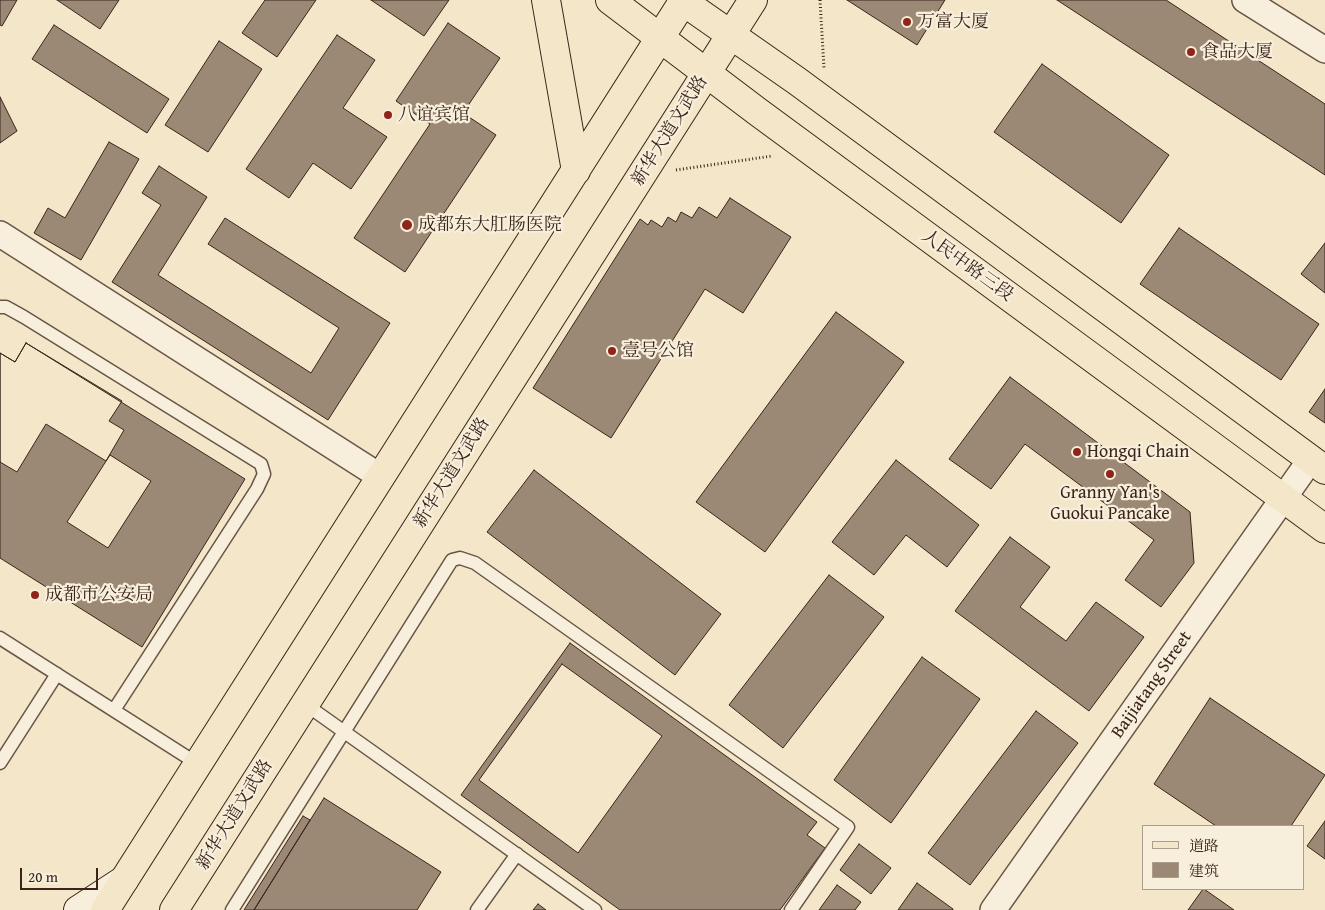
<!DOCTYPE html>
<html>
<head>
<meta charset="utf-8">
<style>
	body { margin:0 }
	#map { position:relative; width:1325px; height:910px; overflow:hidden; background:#f3e6c9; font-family:"Gentium Book Plus","Noto Serif SC",serif }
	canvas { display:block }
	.legend { position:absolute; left:1142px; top:825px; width:162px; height:65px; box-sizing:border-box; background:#f7efdc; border:1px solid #ac9e8e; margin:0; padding:6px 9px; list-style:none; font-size:15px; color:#3b241a }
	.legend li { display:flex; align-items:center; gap:10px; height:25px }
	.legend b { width:25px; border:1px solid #ac9e8e }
	.scale { position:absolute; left:20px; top:868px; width:78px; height:22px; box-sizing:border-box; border:2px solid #3b241a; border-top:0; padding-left:6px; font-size:15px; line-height:18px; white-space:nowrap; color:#3b241a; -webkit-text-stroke:4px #f7efdc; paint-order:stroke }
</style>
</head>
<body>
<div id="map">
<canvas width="1325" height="910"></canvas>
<ul class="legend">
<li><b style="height:6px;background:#f3e6c9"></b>道路</li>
<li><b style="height:14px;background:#9b8975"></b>建筑</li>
</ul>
<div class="scale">20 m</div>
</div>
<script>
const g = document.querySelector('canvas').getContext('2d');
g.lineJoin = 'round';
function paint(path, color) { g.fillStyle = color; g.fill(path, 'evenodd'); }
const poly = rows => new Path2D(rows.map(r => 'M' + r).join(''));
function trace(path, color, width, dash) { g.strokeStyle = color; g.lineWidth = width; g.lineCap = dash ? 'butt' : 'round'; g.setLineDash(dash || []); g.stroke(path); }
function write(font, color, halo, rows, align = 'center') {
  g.font = font + ' "Gentium Book Plus","Noto Serif SC",serif'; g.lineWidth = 4.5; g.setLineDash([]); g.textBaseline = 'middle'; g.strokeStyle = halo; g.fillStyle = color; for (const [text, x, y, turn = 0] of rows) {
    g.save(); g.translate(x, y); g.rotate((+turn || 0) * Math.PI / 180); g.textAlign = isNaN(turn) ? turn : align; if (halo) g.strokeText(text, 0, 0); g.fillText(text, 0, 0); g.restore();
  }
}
const building = poly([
	[0,0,17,0,2,26,0,25,0,0],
	[57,0,119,0,100,29,57,0],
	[265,0,316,0,277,57,242,33,265,0],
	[371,0,449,0,424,36,371,0],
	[847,0,945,0,917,45,847,0],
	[1057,0,1166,0,1325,104,1325,175,1057,0],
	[448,23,500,58,463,113,496,135,405,272,354,238,430,124,396,101,448,23],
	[54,25,169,99,147,133,32,59,54,25],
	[337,35,375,60,343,108,387,137,351,189,313,163,289,198,246,169,337,35],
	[219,41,262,69,208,152,165,125,219,41],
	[1042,64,1169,155,1121,223,994,132,1042,64],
	[0,97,17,131,0,143,0,97],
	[109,142,139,159,81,260,34,233,48,208,65,218,109,142],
	[159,166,207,197,158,275,311,373,339,328,208,244,225,218,390,323,328,420,112,282,161,205,142,193,159,166],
	[730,198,791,237,743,313,705,289,611,438,533,388,640,219,648,225,651,220,662,227,668,217,676,222,681,212,692,218,699,207,717,218,730,198],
	[1179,228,1319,324,1281,380,1140,284,1179,228],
	[1325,243,1325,293,1301,274,1325,243],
	[836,312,904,362,765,552,696,502,836,312],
	[26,343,245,479,142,647,0,558,0,353,15,362,26,343],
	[110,455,151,481,108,548,67,522,110,455],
	[26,343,122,401,109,421,124,430,106,461,46,424,17,472,0,462,0,353,15,362,26,343],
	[1010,377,1190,512,1194,563,1161,607,1125,580,1154,540,1025,444,991,489,949,459,1010,377],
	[1325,389,1325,423,1309,412,1325,389],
	[896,460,979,525,947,567,906,535,874,575,832,542,896,460],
	[534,470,721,614,675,675,487,532,534,470],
	[1010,537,1050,567,1020,607,1066,641,1096,602,1144,637,1089,711,955,611,1010,537],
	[829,575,884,617,783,748,729,705,829,575],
	[570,643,817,822,807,835,825,848,780,910,620,910,461,795,570,643],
	[922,657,980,699,891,823,834,780,922,657],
	[562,664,662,736,578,853,479,780,562,664],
	[1210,698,1325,775,1291,826,1216,826,1154,784,1210,698],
	[1036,711,1078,743,970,885,928,853,1036,711],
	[324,798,441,872,417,910,254,910,324,798],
	[303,816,310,820,254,910,244,910,303,816],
	[1325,821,1325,859,1307,846,1325,821],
	[859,844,891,868,871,894,840,870,859,844],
	[917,883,953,909,953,910,898,910,917,883],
	[837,885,861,902,855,910,819,910,837,885],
	[1203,889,1204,889,1234,910,1188,910,1203,889],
	[538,904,546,910,533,910,538,904]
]);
paint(building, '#9b8975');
trace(building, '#3b241a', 1);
const lane = poly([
	[0,307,6,307,24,317,261,464,264,474,257,489,114,710],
	[0,638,198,764],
	[305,704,595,910],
	[0,763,57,674],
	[232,910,452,560,460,558,475,563,848,827,791,910],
	[477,910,517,854]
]);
const street = poly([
	[1245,0,1325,50],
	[0,234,381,477],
	[993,910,1311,459]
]);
const secondary = poly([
	[78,910,124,880]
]);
const primary = poly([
	[546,0,576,171],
	[610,0,758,112,1325,529],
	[681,0,797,81,1325,470],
	[105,910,684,0],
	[174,910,753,0]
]);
trace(lane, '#695446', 15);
trace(street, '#695446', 28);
trace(secondary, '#3b241a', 30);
trace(primary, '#3b241a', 30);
trace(poly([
	[820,0,824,68],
	[676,170,772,156]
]), '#3b241a', 3, [1, 2.5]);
trace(lane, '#f7efdc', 12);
trace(street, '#f7efdc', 25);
trace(secondary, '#f7efdc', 28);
trace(primary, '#f3e6c9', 28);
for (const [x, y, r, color] of [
	[907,22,5,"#8f2418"],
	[1191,52,5,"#8f2418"],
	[388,115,5,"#8f2418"],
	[407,225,6,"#8f2418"],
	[612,351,5,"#8f2418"],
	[1077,452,5,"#8f2418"],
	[1110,474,5,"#8f2418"],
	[35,595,5,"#8f2418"]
]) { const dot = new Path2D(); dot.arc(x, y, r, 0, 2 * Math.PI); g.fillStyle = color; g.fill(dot); trace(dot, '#f7efdc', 2); }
write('18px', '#3b241a', '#f7efdc', [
	["万富大厦",917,22],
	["食品大厦",1201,52],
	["八谊宾馆",398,115],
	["成都东大肛肠医院",418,225],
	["壹号公馆",622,351],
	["Hongqi Chain",1087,452],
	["Granny Yan's",1110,493,"center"],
	["Guokui Pancake",1110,514,"center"],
	["成都市公安局",45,595]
], 'left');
write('18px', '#3b241a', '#f7efdc', [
	["新华大道文武路",670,131,-58],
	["人民中路三段",967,266,36],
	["新华大道文武路",452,473,-58],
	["Baijiatang Street",1152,685,-55],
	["新华大道文武路",235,815,-58]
]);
</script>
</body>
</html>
